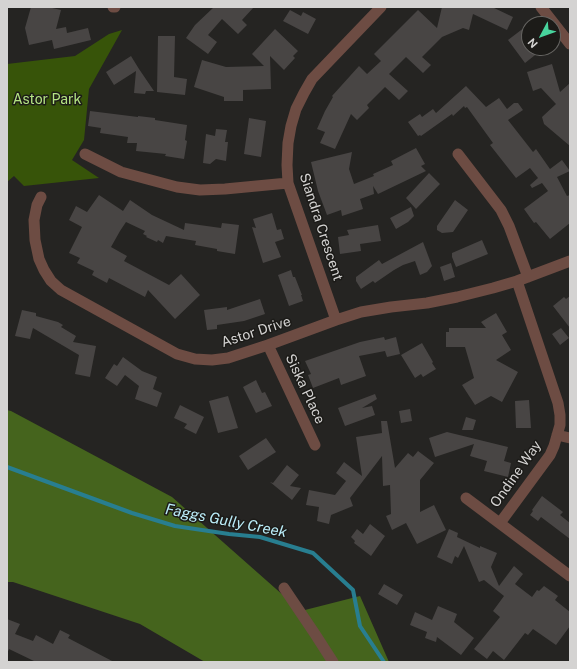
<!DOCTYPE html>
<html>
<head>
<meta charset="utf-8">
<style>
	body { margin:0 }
	#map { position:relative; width:577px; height:669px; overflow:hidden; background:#252422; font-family:"Public Sans",sans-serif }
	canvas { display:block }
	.frame { position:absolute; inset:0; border:8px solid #d4d3d2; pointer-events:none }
	.north { position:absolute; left:521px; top:16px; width:40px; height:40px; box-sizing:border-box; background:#1c1b18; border:1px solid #666562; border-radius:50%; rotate:229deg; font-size:11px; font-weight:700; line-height:16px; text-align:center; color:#d4d3d2 }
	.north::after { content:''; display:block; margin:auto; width:14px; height:18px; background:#48d49d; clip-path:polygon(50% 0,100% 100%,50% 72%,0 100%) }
</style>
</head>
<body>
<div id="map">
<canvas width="577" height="669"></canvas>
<div class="frame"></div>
<div class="north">N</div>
</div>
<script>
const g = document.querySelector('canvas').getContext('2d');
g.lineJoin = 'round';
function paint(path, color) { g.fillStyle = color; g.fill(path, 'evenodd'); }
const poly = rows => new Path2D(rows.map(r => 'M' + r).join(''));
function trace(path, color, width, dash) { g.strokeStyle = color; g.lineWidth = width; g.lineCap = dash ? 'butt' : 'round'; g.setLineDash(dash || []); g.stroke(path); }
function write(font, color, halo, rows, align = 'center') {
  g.font = font + ' "Public Sans",sans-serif'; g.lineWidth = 3; g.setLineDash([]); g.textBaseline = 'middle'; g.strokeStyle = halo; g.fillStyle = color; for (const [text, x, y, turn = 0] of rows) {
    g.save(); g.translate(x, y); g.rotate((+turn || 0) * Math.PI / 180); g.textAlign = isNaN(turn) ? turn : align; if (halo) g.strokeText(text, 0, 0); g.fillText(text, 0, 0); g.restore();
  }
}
paint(poly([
	[122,30,89,89,84,140,72,160,99,178,24,186,14,176,7,182,7,64,75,56,109,34]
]), '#375409');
paint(poly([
	[7,410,11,411,172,497,301,611,360,596,389,662,205,662,140,624,13,582,7,582]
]), '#45641d');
trace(poly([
	[7,467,132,513,175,526,229,534,260,537,313,553,353,590,360,626,384,662]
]), '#287e90', 4);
paint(poly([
	[31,7,48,7,61,10,56,29,66,27,67,33,88,28,91,40,54,49,52,40,29,45,25,28],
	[214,7,254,7,242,20,247,25,238,34,222,19,208,35,217,42,208,54,186,38,195,25],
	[442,7,492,7,513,17,507,30,473,14,469,30,463,28,442,37,422,57,431,65,423,73,406,57,389,74,408,91,399,100,385,87,367,105,369,108,357,120,351,114,335,149,320,143,325,132,317,129,325,111,333,97,332,96,359,66,367,74,381,61,374,54,418,10,437,28],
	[290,10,301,16,303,12,316,19,308,34,283,21],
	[529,24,529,48,544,48,525,63,508,40],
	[275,29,298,51,293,56,295,58,284,70,270,56,271,89,243,90,243,101,224,101,224,97,194,87,202,60,226,67,264,66,252,54],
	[158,36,175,36,174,77,187,79,185,95,157,92],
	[131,56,139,69,154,91,146,91,145,94,134,93,136,71,114,85,106,72],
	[552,64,560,92,570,83,570,146,544,124,542,117,556,104,541,88,533,91,527,72],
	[466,86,486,107,499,98,507,109,514,103,518,103,523,110,508,120,533,152,536,149,550,169,562,160,570,171,557,177,567,196,570,195,570,223,550,239,536,222,534,223,524,209,548,191,542,183,532,188,530,185,538,178,530,168,516,178,490,145,493,143,467,107,465,108,464,106,453,116,452,114,421,136,420,135,418,136,408,122,420,114,422,117,433,109,436,113],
	[90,111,138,117,138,116,155,118,155,120,187,125,185,140,187,141,184,159,165,156,166,154,136,151,137,143,127,143,128,137,100,133,101,128,88,126],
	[249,118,266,121,261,157,244,154],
	[216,129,227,130,225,142,228,142,226,161,216,159,210,164,203,163,206,134,215,136],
	[416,148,425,164,421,166,426,171,378,194,373,186,374,194,360,199,363,209,342,216,341,210,327,215,318,191,311,162,352,152,349,169,354,184,374,176,373,174,393,165,391,161],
	[429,173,440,184,416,209,406,198],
	[99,195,123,211,130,200,152,215,184,230,185,223,221,228,222,223,239,225,235,254,217,251,217,249,195,245,196,241,166,236,163,243,158,240,157,242,146,237,147,236,143,234,145,231,126,222,120,231,111,247,127,256,124,261,169,285,181,274,200,295,175,319,148,290,145,297,109,278,107,283,92,275,94,271,77,263,80,258,69,253,82,227,69,220,76,206,87,212],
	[455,200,468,210,453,232,442,233,437,230,437,226],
	[411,207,414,216,408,222,396,229,390,218],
	[272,213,277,230,281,229,284,239,275,242,281,257,263,263,252,227,256,228,253,219],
	[378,225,381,241,360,244,361,251,340,254,338,237,349,235,347,230],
	[482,240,488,254,456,267,452,257,452,253],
	[423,242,432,266,427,272,420,275,415,261,403,265,394,270,375,283,373,281,361,289,356,281,356,277,379,260,382,264],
	[451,263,455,277,444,281,440,267],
	[291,270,293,277,295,277,302,295,301,295,303,301,289,306,278,275],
	[570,296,570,328,553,306,564,297,566,299],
	[260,299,265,314,244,321,217,325,217,329,207,330,204,310,227,307,227,310],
	[22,310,36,313,36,316,58,322,63,325,61,327,76,336,73,342,96,346,90,377,75,374,79,355,33,328,30,339,15,336],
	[496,313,507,332,502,335,511,350,496,360,518,372,502,402,491,396,475,405,462,385,474,378,465,347,446,347,446,332,449,332,449,328,486,328,481,322],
	[561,328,569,338,560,345,552,334],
	[384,337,385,340,396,337,400,354,387,357,385,351,359,356,366,376,341,385,339,378,313,388,308,375,311,374,305,361,360,342],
	[422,343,433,362,432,363,436,369,423,377,421,374,415,378,401,355],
	[123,357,142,371,157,377,153,389,162,393,157,407,135,399,139,386,125,375,117,386,105,378,114,364,117,366],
	[256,380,262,393,265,392,272,406,256,413,243,387],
	[375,394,377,399,362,408,372,406,375,415,345,426,338,408],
	[228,396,238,428,218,433,209,401],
	[529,400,531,428,516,428,515,401],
	[180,405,204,417,196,434,184,428,187,424,174,418],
	[410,409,412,421,401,423,399,411],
	[466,417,476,420,473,430,462,430],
	[381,421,387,421,395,468,408,453,413,457,418,451,434,463,420,480,420,512,434,505,446,530,417,544,406,523,392,530,386,516,391,514,390,485,383,486,382,456,350,498,353,506,331,515,329,524,317,521,319,507,306,505,309,490,335,495,346,481,336,473,344,462,362,476,356,437,382,433],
	[447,432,508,447,504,461,511,463,508,477,484,471,487,461,470,456,474,444,435,457,429,438],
	[266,438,276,452,248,470,239,456],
	[287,465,299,475,290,486,301,488,292,500,270,482,273,483],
	[542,496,563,512,560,515,570,523,570,539,541,517,538,521,530,515,533,511,532,510],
	[370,524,385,536,371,556,354,543,355,541,351,537,357,529,363,534],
	[449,529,458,533,457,537,480,548,480,546,497,553,491,567,499,586,514,566,523,574,515,584,532,597,537,590,539,591,544,586,558,596,555,600,570,612,570,626,556,645,533,629,528,635,525,633,504,660,493,651,487,659,474,649,500,617,493,611,504,596,484,580,479,582,464,546,458,558,455,556,452,564,437,557],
	[384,584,403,595,397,605,378,594],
	[438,606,457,614,454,622,474,638,461,655,437,637,436,642,425,638,427,632,410,625,415,612,432,620],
	[7,619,20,624,15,634,33,641,36,635,53,644,60,630,70,635,68,638,114,662,36,662,9,649,7,654]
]), '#484544');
trace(poly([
	[113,7,115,7],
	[541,7,570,44],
	[85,154,121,172,177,187,200,190,225,189,288,183],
	[458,154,501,210,509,226,528,277],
	[41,197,37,205,34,220,35,240,39,259,44,270,51,281,61,290,177,354,195,359,212,360,228,358,268,345,336,320,361,312,391,307,427,303,457,297,493,288,517,281,570,261],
	[336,320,288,183,287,165,288,143,291,126,296,109,304,93,312,79,381,7],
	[268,345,315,445],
	[557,435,570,438],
	[466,498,570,576],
	[500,523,550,455,554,446,560,425,560,415,558,403,517,281],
	[284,588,315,634,333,662]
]), '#6d4c43', 11);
write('14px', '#b4e383', '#1c1b18', [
	["Astor Park",47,100]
]);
write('14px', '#d4d3d2', '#1c1b18', [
	["Siandra Crescent",321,227,72],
	["Astor Drive",256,332,-18],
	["Siska Place",305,389,65],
	["Ondine Way",516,474,-55]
]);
write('italic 15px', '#baecf8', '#1c1b18', [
	["Faggs Gully Creek",226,521,11]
]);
</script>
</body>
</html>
